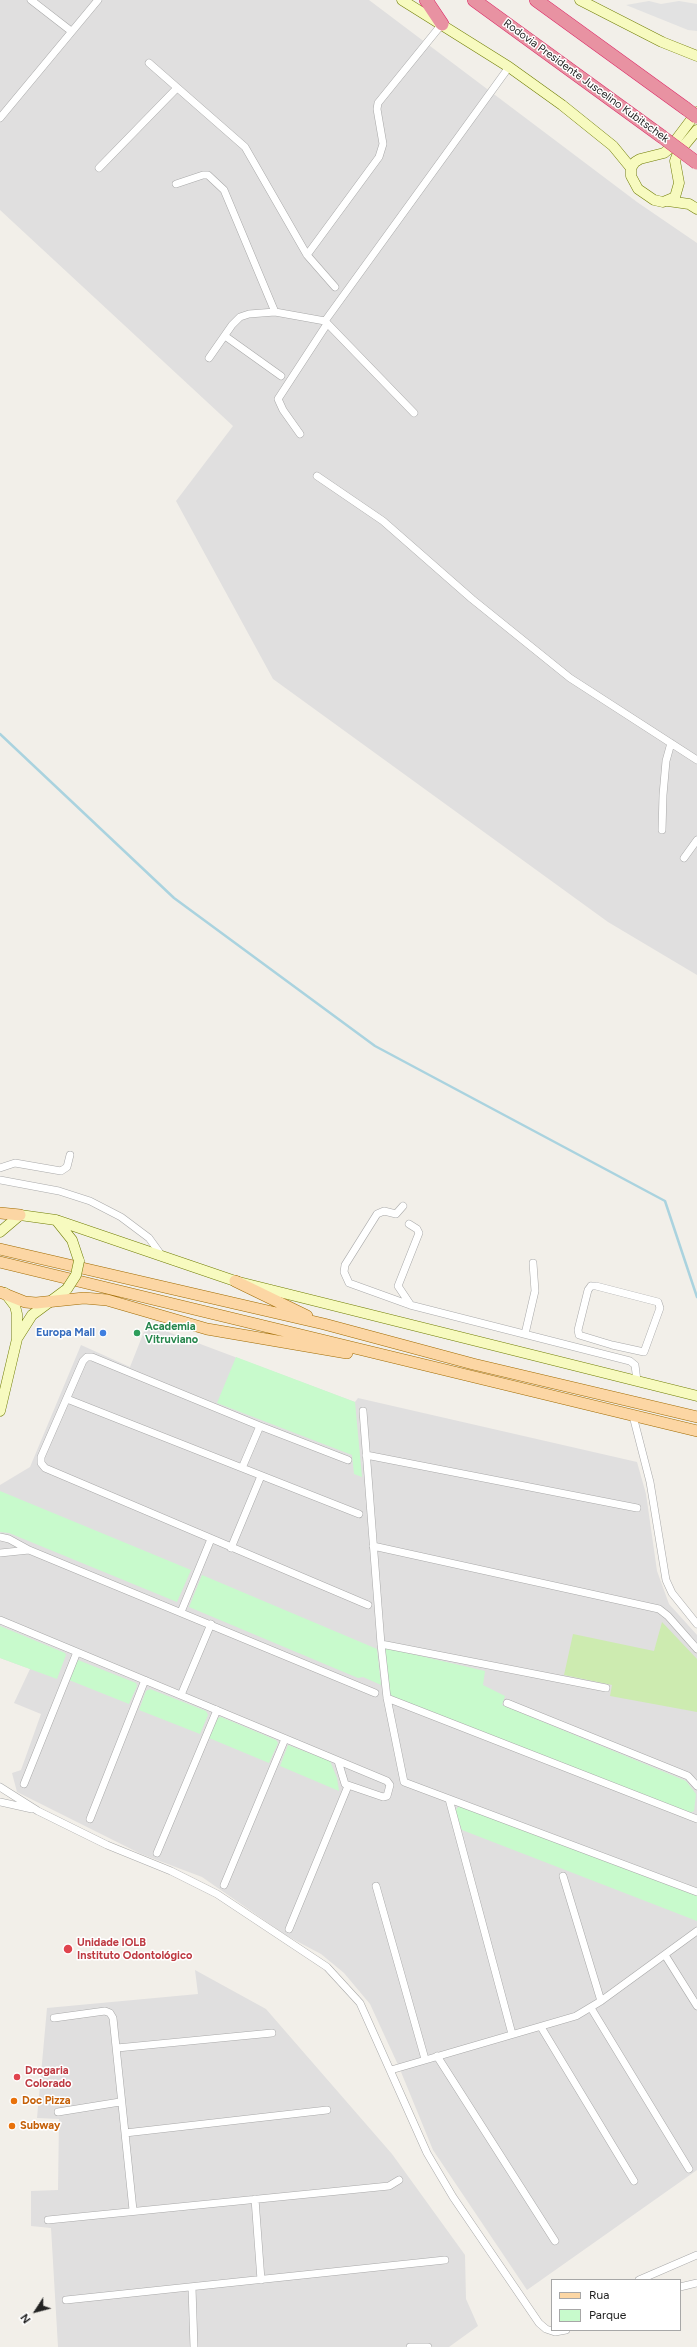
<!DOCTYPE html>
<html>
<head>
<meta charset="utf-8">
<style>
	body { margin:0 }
	#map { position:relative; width:697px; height:2347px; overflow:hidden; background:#f2efe9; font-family:Figtree,sans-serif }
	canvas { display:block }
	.legend { position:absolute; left:551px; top:2279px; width:130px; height:52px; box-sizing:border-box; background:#fff; border:1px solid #a7a7a7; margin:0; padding:5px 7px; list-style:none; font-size:12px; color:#222 }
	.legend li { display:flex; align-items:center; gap:8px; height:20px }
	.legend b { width:20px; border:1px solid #a7a7a7 }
	.north { position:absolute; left:16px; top:2291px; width:40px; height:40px; -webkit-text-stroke:3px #fff; paint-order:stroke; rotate:234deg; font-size:11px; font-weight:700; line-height:16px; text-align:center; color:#222 }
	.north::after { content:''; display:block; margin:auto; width:14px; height:18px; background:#222; clip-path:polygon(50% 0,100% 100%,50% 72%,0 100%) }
</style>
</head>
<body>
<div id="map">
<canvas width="697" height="2347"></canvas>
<ul class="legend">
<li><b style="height:5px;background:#fcd6a4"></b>Rua</li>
<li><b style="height:11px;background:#c8facc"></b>Parque</li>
</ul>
<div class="north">N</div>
</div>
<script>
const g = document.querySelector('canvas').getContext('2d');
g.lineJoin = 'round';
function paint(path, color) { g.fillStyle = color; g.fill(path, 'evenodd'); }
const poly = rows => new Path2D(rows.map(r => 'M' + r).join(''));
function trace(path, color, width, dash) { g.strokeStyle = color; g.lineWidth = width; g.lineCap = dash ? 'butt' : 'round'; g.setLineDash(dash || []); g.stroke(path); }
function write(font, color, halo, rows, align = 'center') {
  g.font = font + ' Figtree,sans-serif'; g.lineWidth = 3; g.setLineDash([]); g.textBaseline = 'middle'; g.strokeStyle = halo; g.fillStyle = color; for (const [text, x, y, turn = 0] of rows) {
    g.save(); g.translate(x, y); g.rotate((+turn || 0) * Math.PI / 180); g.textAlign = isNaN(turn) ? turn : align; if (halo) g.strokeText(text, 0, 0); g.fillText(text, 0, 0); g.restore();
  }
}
paint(poly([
	[0,0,369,0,637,202,697,243,697,975,608,922,273,679,176,501,233,426,0,210],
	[147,1324,355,1402,358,1398,637,1462,646,1494,657,1571,669,1604,697,1635,697,2170,527,2290,433,2150,399,2067,370,2004,344,1973,321,1954,287,1936,202,1877,141,1854,17,1792,12,1773,21,1770,41,1714,14,1703,30,1669,0,1658,0,1485,30,1467,81,1345,130,1367],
	[195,1970,266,2009,392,2154,465,2255,466,2299,478,2326,449,2347,58,2347,51,2228,31,2226,31,2191,58,2190,59,2119,37,2118,47,2008,198,1994]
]), '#e0dfdf');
paint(poly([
	[662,1622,697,1659,697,1712,610,1696,612,1685,564,1675,573,1634,654,1651]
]), '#cdebb0');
paint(poly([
	[236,1357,355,1402,362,1477,354,1474,352,1455,217,1403],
	[0,1491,191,1570,177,1602,9,1533,0,1532],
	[202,1575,377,1649,381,1685,363,1677,358,1678,189,1607],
	[0,1626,65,1653,66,1655,57,1679,0,1658],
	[386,1648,485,1671,483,1685,505,1696,502,1705,686,1781,696,1794,694,1811,689,1813,392,1696,388,1690,384,1649],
	[78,1660,136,1683,137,1686,129,1704,69,1680],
	[150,1689,206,1711,208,1715,200,1734,139,1710,146,1691],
	[221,1717,276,1740,278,1743,269,1763,209,1738,218,1718],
	[288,1745,330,1761,337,1778,339,1791,280,1766],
	[459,1806,697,1896,697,1921,462,1830,455,1811]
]), '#c8facc');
paint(poly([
	[649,1,661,4,679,1,697,4,697,31,688,30,626,5]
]), '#e2e2e2');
trace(poly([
	[0,734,174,898,375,1046,665,1201,697,1297]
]), '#aad3df', 2.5);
const street = poly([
	[31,0,71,31],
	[149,63,245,147,307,255,335,287],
	[0,118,98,0],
	[99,168,177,88],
	[176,184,203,175,208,175,224,190,275,312],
	[307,255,379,157,383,144,377,109,378,103,442,24],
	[325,321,414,413],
	[225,336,281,376],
	[209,358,232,325,240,317,249,314,275,312,325,321,509,67],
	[300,434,283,410,278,399,327,324],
	[317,476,383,521,472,599,570,678,697,760],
	[662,830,663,795,666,761,671,743],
	[684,858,697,840],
	[0,1168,15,1163,61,1171,67,1167,70,1155],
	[0,1180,59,1191,90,1201,121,1217,149,1238,162,1256],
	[403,1206,396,1214,384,1211,377,1214,345,1265,344,1272,349,1283,410,1305,630,1361,635,1365,637,1381],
	[409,1224,417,1229,419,1233,398,1286,410,1304],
	[591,1286,596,1286,658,1302,660,1308,644,1352,612,1345,579,1335,578,1330,588,1290,591,1286],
	[525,1334,535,1291,533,1263],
	[67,1399,359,1514],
	[363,1411,381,1644,387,1698,404,1782,697,1892],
	[633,1416,650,1482,666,1580,672,1593,697,1624],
	[366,1455,637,1508],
	[348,1460,260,1426,92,1357,87,1357,83,1361,41,1457,41,1463,45,1468,368,1605],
	[242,1468,260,1426],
	[0,1537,9,1539,29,1550,375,1693],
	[373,1546,659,1609,668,1616,697,1649],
	[231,1548,261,1476],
	[0,1553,29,1550],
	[181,1612,211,1539],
	[0,1620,387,1781,390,1785,387,1796,383,1797,345,1784,338,1761],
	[381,1644,606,1688],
	[181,1695,211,1624],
	[387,1698,697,1819],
	[507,1703,688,1776,697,1786],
	[24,1784,77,1652],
	[0,1787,38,1811,107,1845,171,1871,217,1894,327,1967,360,2003,427,2153,453,2197,539,2323,546,2329,555,2332,566,2330],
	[449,1799,512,2034],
	[0,1802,32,1809],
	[90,1819,145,1680],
	[157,1853,217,1710],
	[563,1876,601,2001],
	[224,1885,285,1739],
	[376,1886,425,2059],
	[289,1929,348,1786],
	[665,1955,697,2006],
	[591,2008,689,2169],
	[54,2018,105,2011,110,2013,113,2018,133,2210],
	[541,2027,634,2181],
	[117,2048,272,2033],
	[437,2056,555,2241],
	[391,2070,576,2016,601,2001,697,1931],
	[58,2112,120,2102],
	[125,2133,327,2110],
	[255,2199,261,2280],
	[48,2220,389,2186,399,2180],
	[639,2280,697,2255],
	[680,2287,697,2283],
	[192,2288,194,2347],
	[66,2300,445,2260],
	[410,2347,428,2347]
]);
const secondary = poly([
	[402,0,509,67,562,105,613,146,631,168],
	[580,0,662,42,697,56],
	[697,112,669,149,664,153,640,159,635,162,631,168,631,176,638,189,654,200,663,202,675,197,679,183,675,161,678,153,697,130],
	[668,201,689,204,697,209],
	[56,1220,72,1240,79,1261],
	[0,1232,20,1215,56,1220,235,1281,697,1396],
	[18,1337,32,1315,67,1289],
	[0,1411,17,1339,17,1314,15,1306,5,1293]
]);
const primary = poly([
	[0,1213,20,1215],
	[0,1249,324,1324,473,1364,697,1417],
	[0,1262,697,1431],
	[235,1281,307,1316],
	[0,1292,25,1302,36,1303,84,1298,107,1300,207,1329,347,1353]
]);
const highway = poly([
	[426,0,442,24],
	[474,0,661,136],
	[536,0,685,108]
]);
trace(street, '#a9a9a9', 8);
trace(secondary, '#707d05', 11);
trace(primary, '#a06b00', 12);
trace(highway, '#dc2a67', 14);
trace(street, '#fff', 7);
trace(secondary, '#f7fabf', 10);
trace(primary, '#fcd6a4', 11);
trace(highway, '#e892a2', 13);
const secondaryBridge = poly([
	[67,1289,76,1275,79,1261]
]);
const highwayBridge = poly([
	[685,108,697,117],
	[661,136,697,163]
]);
trace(secondaryBridge, '#707d05', 11, []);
trace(highwayBridge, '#dc2a67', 14, []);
trace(secondaryBridge, '#f7fabf', 10);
trace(highwayBridge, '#e892a2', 13);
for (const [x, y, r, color] of [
	[103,1333,4,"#3f7fe0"],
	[137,1333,4,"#2e9e5b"],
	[68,1949,5,"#e0444e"],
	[17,2077,4,"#e0444e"],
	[14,2101,4,"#e8710a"],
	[12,2126,4,"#e8710a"]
]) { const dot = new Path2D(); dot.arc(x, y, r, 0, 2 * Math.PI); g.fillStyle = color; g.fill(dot); trace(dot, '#fff', 1.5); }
write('11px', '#222', '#fff', [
	["Rodovia Presidente Juscelino Kubitschek",586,81,36]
]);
write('bold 11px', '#27864d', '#fff', [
	["Academia",145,1327],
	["Vitruviano",145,1340]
], 'left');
write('bold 11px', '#366cbe', '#fff', [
	["Europa Mall",95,1333]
], 'right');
write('bold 11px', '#be3a42', '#fff', [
	["Unidade IOLB",77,1943],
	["Instituto Odontológico",77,1956],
	["Drogaria",25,2071],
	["Colorado",25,2084]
], 'left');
write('bold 11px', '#c56008', '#fff', [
	["Doc Pizza",22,2101],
	["Subway",20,2126]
], 'left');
</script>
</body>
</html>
